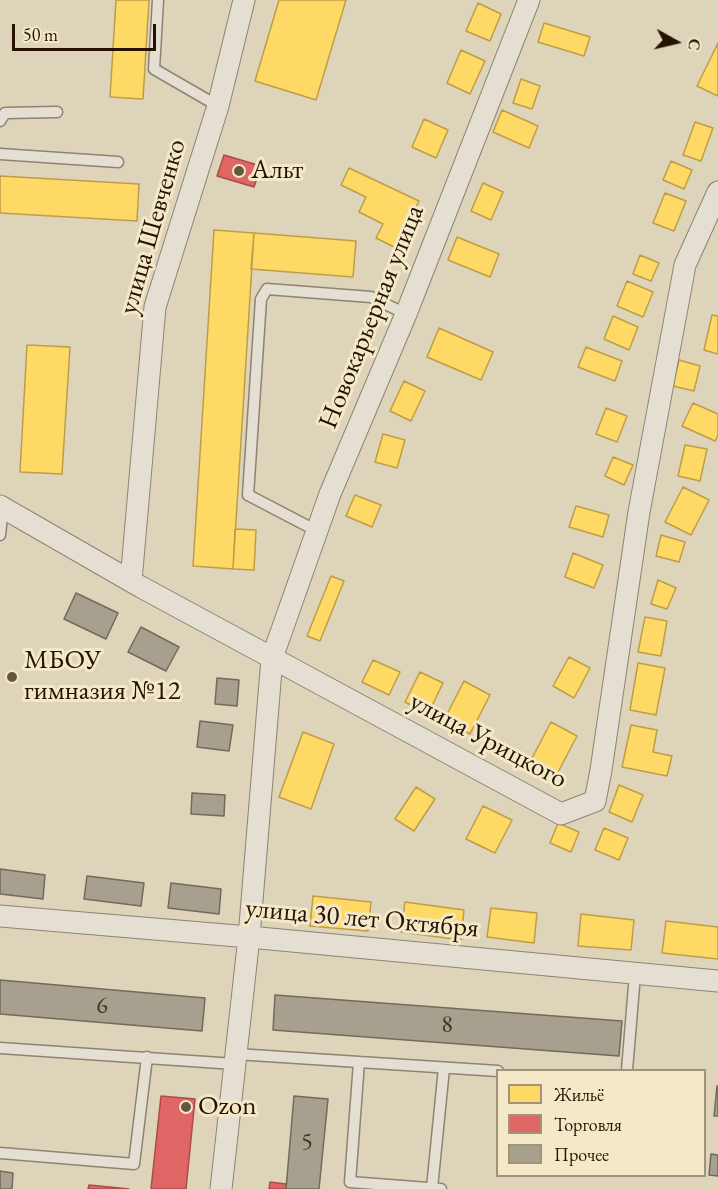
<!DOCTYPE html>
<html>
<head>
<meta charset="utf-8">
<style>
	body { margin:0 }
	#map { position:relative; width:718px; height:1189px; overflow:hidden; background:#ddd4ba; font-family:"EB Garamond",serif }
	canvas { display:block }
	.legend { position:absolute; left:496px; top:1069px; width:210px; height:108px; box-sizing:border-box; background:#f3e8c8; border:2px solid #a19278; margin:0; padding:8px 10px; list-style:none; font-size:18px; color:#261200 }
	.legend li { display:flex; align-items:center; gap:12px; height:30px }
	.legend b { width:30px; border:2px solid #a19278 }
	.north { position:absolute; left:646px; top:12px; width:60px; height:60px; -webkit-text-stroke:4px #f3e8c8; paint-order:stroke; rotate:98deg; font-size:16px; font-weight:700; line-height:24px; text-align:center; color:#261200 }
	.north::after { content:''; display:block; margin:auto; width:21px; height:27px; background:#261200; clip-path:polygon(50% 0,100% 100%,50% 72%,0 100%) }
	.scale { position:absolute; left:12px; top:24px; width:144px; height:27px; box-sizing:border-box; border:3px solid #261200; border-top:0; padding-left:8px; font-size:18px; line-height:21px; white-space:nowrap; color:#261200; -webkit-text-stroke:4px #f3e8c8; paint-order:stroke }
</style>
</head>
<body>
<div id="map">
<canvas width="718" height="1189"></canvas>
<ul class="legend">
<li><b style="height:16px;background:#ffd966"></b>Жильё</li>
<li><b style="height:16px;background:#e06666"></b>Торговля</li>
<li><b style="height:16px;background:#a8a08e"></b>Прочее</li>
</ul>
<div class="north">С</div>
<div class="scale">50 m</div>
</div>
<script>
const g = document.querySelector('canvas').getContext('2d');
g.lineJoin = 'round';
function paint(path, color) { g.fillStyle = color; g.fill(path, 'evenodd'); }
const poly = rows => new Path2D(rows.map(r => 'M' + r).join(''));
function trace(path, color, width, dash) { g.strokeStyle = color; g.lineWidth = width; g.lineCap = dash ? 'butt' : 'round'; g.setLineDash(dash || []); g.stroke(path); }
function write(font, color, halo, rows, align = 'center') {
  g.font = font + ' "EB Garamond",serif'; g.lineWidth = 6; g.setLineDash([]); g.textBaseline = 'middle'; g.strokeStyle = halo; g.fillStyle = color; for (const [text, x, y, turn = 0] of rows) {
    g.save(); g.translate(x, y); g.rotate((+turn || 0) * Math.PI / 180); g.textAlign = isNaN(turn) ? turn : align; if (halo) g.strokeText(text, 0, 0); g.fillText(text, 0, 0); g.restore();
  }
}
const homes = poly([
	[116,0,149,0,143,99,110,97,116,0],
	[279,0,346,0,316,100,255,81,279,0],
	[478,3,501,14,490,41,466,31,478,3],
	[544,23,590,37,584,56,538,42,544,23],
	[718,43,718,96,697,86,718,43],
	[461,50,485,61,470,94,447,83,461,50],
	[521,79,540,86,532,109,513,103,521,79],
	[502,110,538,126,529,148,493,132,502,110],
	[424,119,448,130,436,158,412,147,424,119],
	[695,122,713,128,701,161,683,155,695,122],
	[671,161,692,170,684,189,663,180,671,161],
	[349,168,419,201,410,219,416,221,407,240,403,239,398,249,376,238,383,224,359,212,366,197,341,185,349,168],
	[0,176,139,184,137,221,0,213,0,176],
	[483,183,503,192,491,220,471,211,483,183],
	[665,193,686,201,674,231,653,223,665,193],
	[214,230,254,233,233,569,193,566,214,230],
	[254,233,356,241,353,277,251,269,254,233],
	[457,237,499,254,490,277,448,260,457,237],
	[640,255,659,263,651,281,633,274,640,255],
	[627,281,653,292,643,317,617,306,627,281],
	[712,315,718,316,718,354,704,350,712,315],
	[613,316,638,327,629,350,604,339,613,316],
	[439,328,493,352,481,380,427,357,439,328],
	[27,345,70,347,62,474,20,472,27,345],
	[586,347,622,361,615,381,578,367,586,347],
	[679,360,700,366,694,391,673,386,679,360],
	[404,381,425,391,411,421,390,411,404,381],
	[693,403,718,414,718,435,715,441,682,426,693,403],
	[606,408,627,416,617,442,596,434,606,408],
	[383,434,405,440,397,468,375,462,383,434],
	[685,445,707,449,700,481,678,476,685,445],
	[613,457,633,465,624,485,605,476,613,457],
	[683,487,709,500,691,535,665,522,683,487],
	[355,495,381,505,372,527,346,516,355,495],
	[576,506,609,515,603,537,569,527,576,506],
	[235,529,256,530,254,570,233,569,235,529],
	[661,535,685,542,679,562,656,556,661,535],
	[573,553,603,565,594,588,565,577,573,553],
	[331,576,344,581,320,641,307,636,331,576],
	[658,580,676,588,667,609,651,604,658,580],
	[645,617,667,621,661,656,638,652,645,617],
	[569,657,590,668,574,698,553,686,569,657],
	[373,660,400,672,389,695,362,682,373,660],
	[638,663,665,668,656,715,630,710,638,663],
	[420,672,443,683,428,714,405,702,420,672],
	[464,681,490,695,470,734,444,720,464,681],
	[551,722,577,736,556,776,530,762,551,722],
	[631,725,657,730,653,752,672,756,667,776,622,767,631,725],
	[303,732,334,744,311,809,279,797,303,732],
	[619,785,643,795,632,822,609,812,619,785],
	[416,787,435,799,414,831,395,819,416,787],
	[483,806,512,820,495,853,466,839,483,806],
	[558,823,579,832,571,852,550,843,558,823],
	[604,828,628,838,619,860,595,850,604,828],
	[313,896,371,902,368,931,310,926,313,896],
	[405,902,464,910,461,940,401,932,405,902],
	[491,908,537,913,534,943,487,937,491,908],
	[581,914,634,920,631,950,578,946,581,914],
	[666,921,718,927,718,959,662,953,666,921]
]);
paint(homes, '#ffd966');
trace(homes, '#be9d47', 1.5);
const shops = poly([
	[224,155,261,166,254,187,217,176,224,155],
	[161,1096,195,1099,186,1189,151,1189,161,1096],
	[270,1182,286,1184,286,1189,269,1189,270,1182],
	[89,1185,129,1189,88,1189,89,1185]
]);
paint(shops, '#e06666');
trace(shops, '#a84d47', 1.5);
const building = poly([
	[76,593,118,613,106,639,64,619,76,593],
	[141,627,179,647,166,671,128,652,141,627],
	[217,678,239,680,237,706,215,704,217,678],
	[200,721,233,725,229,751,197,747,200,721],
	[192,793,225,795,224,816,191,814,192,793],
	[0,869,45,875,43,899,0,894,0,869],
	[87,876,144,883,141,906,84,899,87,876],
	[171,883,221,889,219,914,168,908,171,883],
	[0,980,205,998,202,1031,0,1014,0,980],
	[275,995,622,1021,619,1056,273,1030,275,995],
	[717,1086,718,1086,718,1116,714,1116,717,1086],
	[294,1096,328,1099,319,1189,286,1189,294,1096],
	[711,1154,718,1155,718,1176,709,1175,711,1154],
	[0,1171,13,1173,12,1189,0,1189,0,1171]
]);
paint(building, '#a8a08e');
trace(building, '#726a5a', 1.5);
const lane = poly([
	[158,0,154,69,218,106],
	[0,121,5,113,57,112],
	[0,154,118,162],
	[317,531,248,495,261,299,267,289,371,297,406,314],
	[0,535,3,508],
	[0,1048,235,1064],
	[236,1054,359,1062,350,1182,441,1189],
	[359,1062,498,1071],
	[627,1070,635,974],
	[0,1153,134,1164,147,1057],
	[432,1188,444,1068]
]);
const street = poly([
	[0,506,141,587,561,814,595,801,601,770,639,512,685,265,718,192],
	[131,581,155,307,218,106,244,0],
	[0,916,249,937,718,981],
	[221,1189,249,937,272,658,330,494,406,314,529,0]
]);
trace(lane, '#8c8474', 13);
trace(street, '#8c8474', 23);
trace(lane, '#e4dfd2', 10);
trace(street, '#e4dfd2', 21);
for (const [x, y, r, color] of [
	[239,171,6,"#665641"],
	[12,677,6,"#665641"],
	[186,1107,6,"#665641"]
]) { const dot = new Path2D(); dot.arc(x, y, r, 0, 2 * Math.PI); g.fillStyle = color; g.fill(dot); trace(dot, '#f3e8c8', 2); }
write('24px', '#463624', null, [
	["6",102,1006],
	["8",447,1025],
	["5",307,1142]
]);
write('27px', '#261200', '#f3e8c8', [
	["Альт",251,171],
	["МБОУ",24,661],
	["гимназия №12",24,692],
	["Ozon",198,1107]
], 'left');
write('27px', '#261200', '#f3e8c8', [
	["улица Шевченко",153,227,-74],
	["Новокарьерная улица",372,317,-68],
	["улица Урицкого",488,741,28],
	["улица 30 лет Октября",362,919,5]
]);
</script>
</body>
</html>
